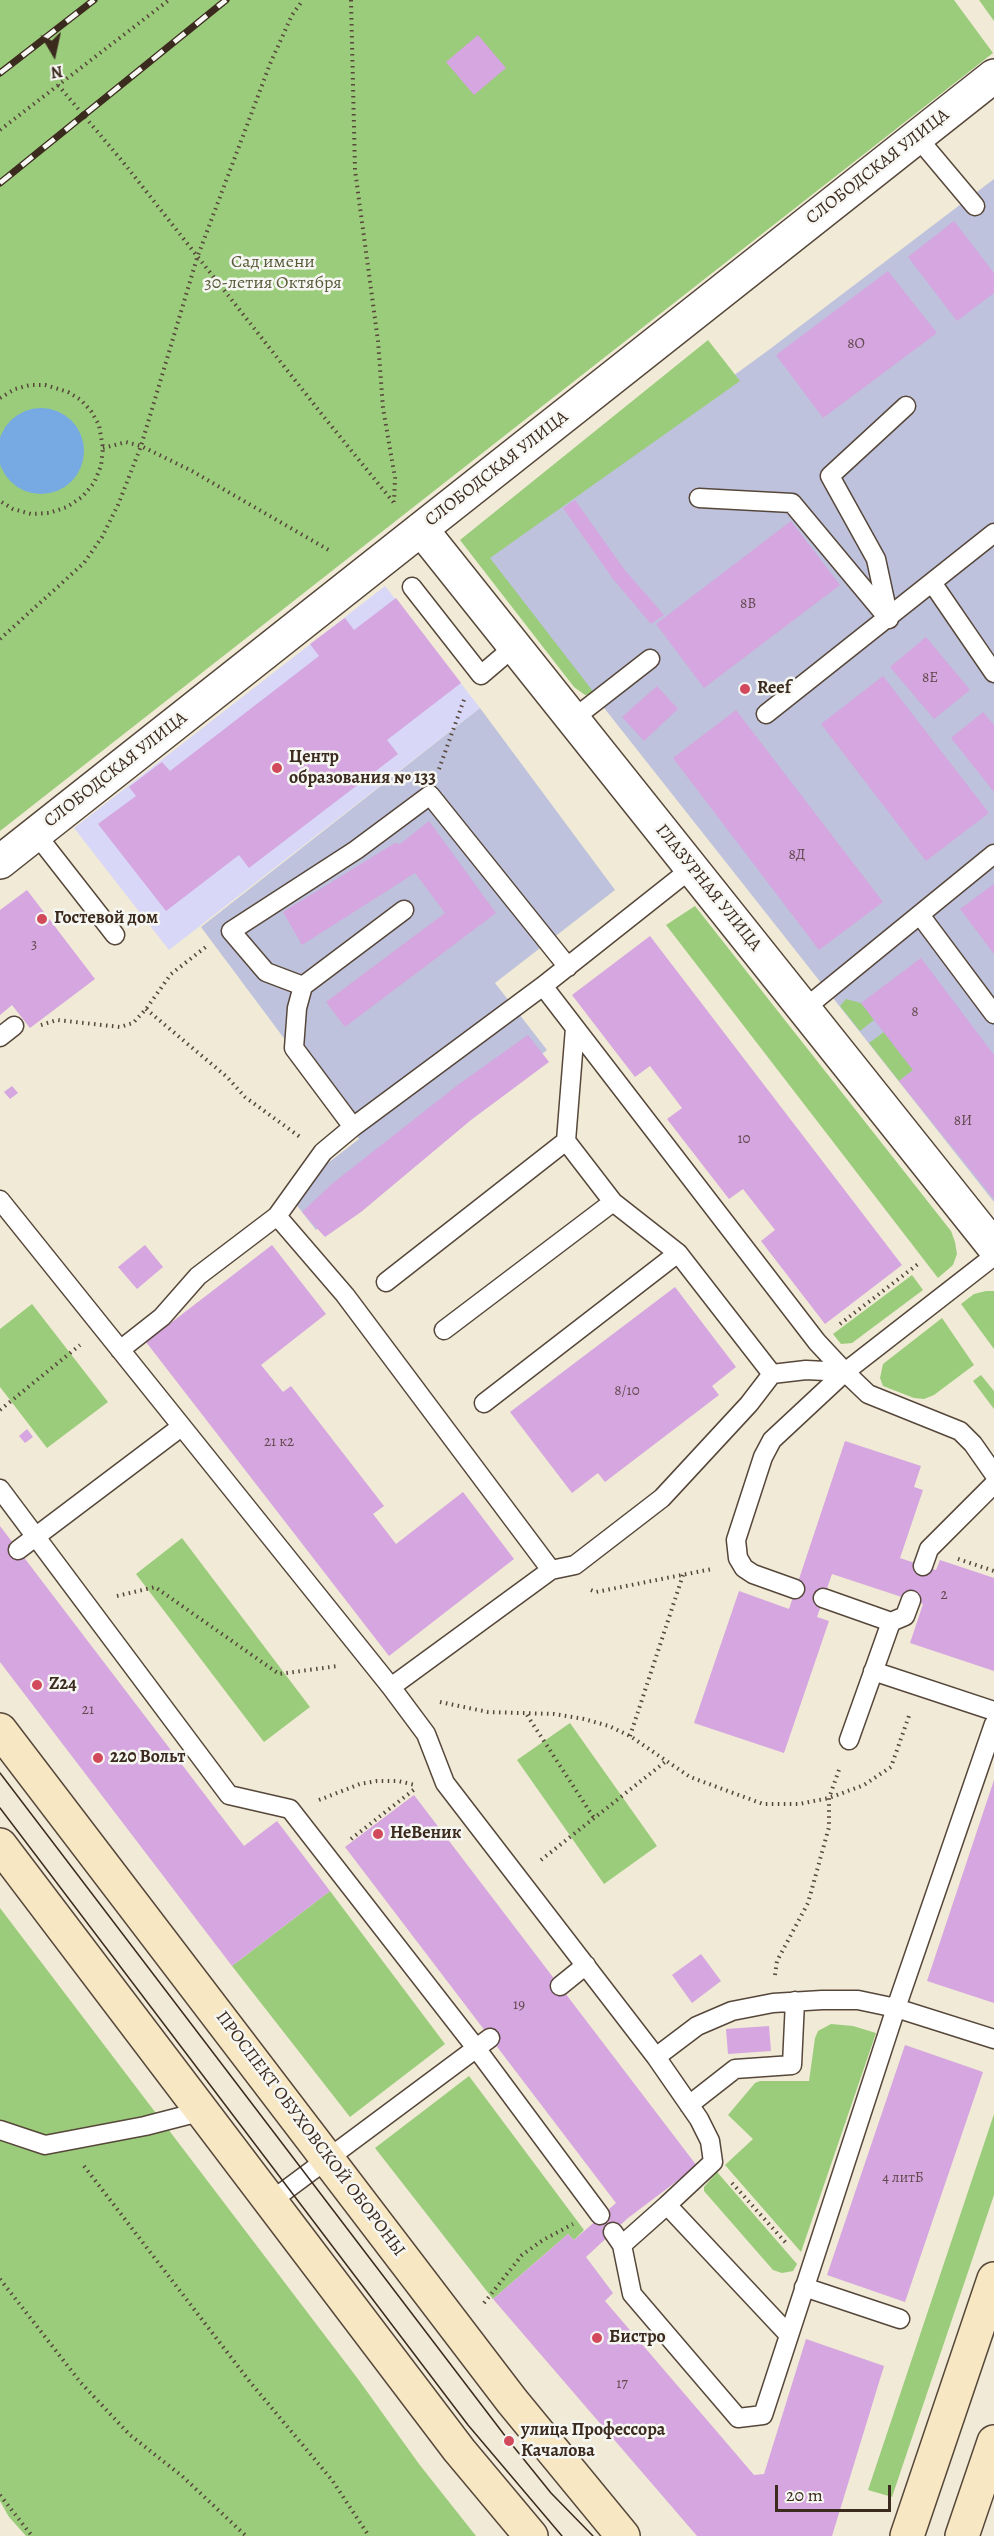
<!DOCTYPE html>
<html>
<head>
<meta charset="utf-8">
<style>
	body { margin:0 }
	#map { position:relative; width:994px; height:2536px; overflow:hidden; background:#f0ead6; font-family:Alegreya,serif }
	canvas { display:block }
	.north { position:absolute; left:24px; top:24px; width:60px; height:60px; -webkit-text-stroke:4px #f6f6f2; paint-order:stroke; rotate:171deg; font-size:16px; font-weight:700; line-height:24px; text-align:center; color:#3b2a1e }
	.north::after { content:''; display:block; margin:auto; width:21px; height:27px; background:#3b2a1e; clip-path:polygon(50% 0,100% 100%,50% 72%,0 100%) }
	.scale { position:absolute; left:775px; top:2485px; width:116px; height:27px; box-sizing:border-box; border:3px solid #3b2a1e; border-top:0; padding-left:8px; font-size:18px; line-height:21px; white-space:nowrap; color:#3b2a1e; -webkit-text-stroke:4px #f6f6f2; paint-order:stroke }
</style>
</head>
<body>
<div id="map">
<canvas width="994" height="2536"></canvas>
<div class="north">N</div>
<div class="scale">20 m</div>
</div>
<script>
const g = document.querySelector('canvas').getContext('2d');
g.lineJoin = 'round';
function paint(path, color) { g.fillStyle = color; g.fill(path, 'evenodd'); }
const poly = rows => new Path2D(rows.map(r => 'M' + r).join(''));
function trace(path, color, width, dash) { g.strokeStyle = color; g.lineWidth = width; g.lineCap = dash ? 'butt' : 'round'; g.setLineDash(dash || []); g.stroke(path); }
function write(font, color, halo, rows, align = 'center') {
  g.font = font + ' Alegreya,serif'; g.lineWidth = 5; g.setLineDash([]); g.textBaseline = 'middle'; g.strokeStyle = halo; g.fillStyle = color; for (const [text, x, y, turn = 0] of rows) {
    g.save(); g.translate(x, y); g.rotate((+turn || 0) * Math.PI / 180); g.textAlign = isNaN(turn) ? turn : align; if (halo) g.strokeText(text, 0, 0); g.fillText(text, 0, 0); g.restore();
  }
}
paint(poly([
	[385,586,480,708,169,950,74,828]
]), '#d8d7f8');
paint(poly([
	[994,179,994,1202,485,557,770,349],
	[480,708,615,890,495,983,547,1050,316,1230,288,1194,359,1139,201,927]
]), '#bfc2dd');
paint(poly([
	[0,0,954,0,993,53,0,831],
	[979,0,994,0,994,21],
	[708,340,740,381,490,558,595,694,585,695,574,687,460,540],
	[695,906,951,1231,955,1242,957,1254,953,1265,938,1278,666,925],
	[846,999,861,1003,874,1020,860,1031,840,1006],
	[884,1032,913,1070,899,1081,869,1043],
	[912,1275,923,1290,852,1343,841,1344,833,1334],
	[986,1291,994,1291,994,1349,961,1304,974,1294],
	[32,1304,108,1402,47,1448,0,1387,0,1329],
	[942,1318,974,1365,934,1395,924,1399,914,1398,883,1386,880,1378,883,1364],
	[981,1375,994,1391,994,1409,973,1381],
	[182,1538,310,1707,264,1742,136,1574],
	[570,1723,657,1846,604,1884,517,1760],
	[330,1891,445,2044,350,2117,232,1966],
	[0,1908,358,2379,419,2464,476,2536,26,2536,9,2517,0,2501],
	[831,2024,853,2026,876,2033,801,2252,725,2165,753,2139,728,2115,755,2083,760,2081,809,2081,815,2038,818,2031],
	[469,2076,584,2230,574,2240,568,2234,493,2299,375,2148],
	[994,2114,994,2195,892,2497,868,2490],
	[717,2172,797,2264,793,2271,782,2273,773,2270,704,2191,704,2187]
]), '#9bcc7b');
paint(poly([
	'-2 451a43 43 0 1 1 86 0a43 43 0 1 1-86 0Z'
]), '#77aae3');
paint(poly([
	[478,35,506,68,474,95,446,62],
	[954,221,994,273,994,293,957,321,908,257],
	[888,271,937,333,823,418,776,355],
	[575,500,624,569,664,615,651,624,613,579,563,508],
	[791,521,840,585,704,688,656,624],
	[396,598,461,683,387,740,398,754,249,868,239,855,166,911,98,824,136,796,129,787,146,774,162,762,170,771,319,656,310,644,345,618,354,630],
	[926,637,970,690,934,719,890,667],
	[883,676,989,813,926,861,821,724],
	[657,686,678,709,644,741,622,717],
	[736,710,883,902,819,950,673,758],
	[983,712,994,725,994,792,951,738],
	[429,821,496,913,345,1027,326,1002,445,913,415,873,302,945,283,912,395,843,400,844],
	[994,884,994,954,960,909],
	[27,890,95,979,30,1028,12,1005,0,1015,0,910],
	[650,936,902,1265,825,1324,761,1241,775,1230,743,1189,729,1199,667,1119,682,1108,650,1066,635,1077,572,995],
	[921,958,994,1055,994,1199,899,1081,913,1070,861,1003],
	[528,1035,549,1062,471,1120,361,1212,325,1237,302,1212,333,1183,459,1084],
	[12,1086,18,1093,10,1099,4,1092],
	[145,1245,163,1267,137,1289,118,1267],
	[272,1245,326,1314,261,1365,283,1392,291,1386,384,1506,373,1514,396,1544,463,1492,514,1559,389,1656,146,1342],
	[675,1287,736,1367,712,1386,719,1395,605,1482,598,1473,572,1493,510,1412],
	[27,1429,33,1437,25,1443,19,1436],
	[845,1441,921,1466,914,1487,923,1490,900,1558,936,1570,940,1560,994,1578,994,1671,910,1643,923,1604,832,1574,817,1617,829,1621,784,1753,694,1723,739,1591,789,1609],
	[0,1526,244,1846,277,1821,330,1891,232,1966,0,1662],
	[994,1780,994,2003,927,1981],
	[414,1795,697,2166,628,2218,586,2257,613,2293,605,2301,754,2475,764,2474,806,2339,884,2366,832,2536,697,2536,493,2299,568,2234,574,2240,616,2203,345,1847],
	[701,1954,721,1981,692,2003,672,1975],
	[769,2026,771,2051,728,2054,726,2029],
	[905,2045,983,2072,905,2302,827,2275]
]), '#d5a6df');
const service = poly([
	[917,137,975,206],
	[699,498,792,503,887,617],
	[933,584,994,673],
	[412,587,481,675,515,646],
	[889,619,876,559,830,476,906,406],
	[766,714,994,533],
	[573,719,650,659],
	[36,834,115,935],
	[920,915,994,1014],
	[303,986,404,910],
	[543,986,817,1342,845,1372],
	[804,1009,994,854],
	[0,1037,14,1026],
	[353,1127,294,1048,297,1008,303,986,266,972,231,931,356,850,430,795,568,967],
	[566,1141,575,1028],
	[0,1200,391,1687,426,1734,445,1783,656,2057,699,2119,710,2141,713,2162,667,2205],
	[277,1216,345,1295,551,1570],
	[386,1282,566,1141,613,1202,678,1253,772,1374],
	[444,1330,613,1202],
	[120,1350,162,1317,198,1276,277,1216,323,1152,353,1127,543,986,692,868],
	[484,1403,678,1253],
	[0,1489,229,1795,290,1809,476,2048,600,2215],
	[18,1550,181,1427],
	[923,1566,929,1549,994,1484],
	[795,1589,753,1574,744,1568,738,1558,736,1540,763,1457,772,1440,845,1372,868,1394,960,1431,973,1444,994,1474],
	[823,1598,891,1622,905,1616,911,1600],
	[873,1671,994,1711],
	[391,1687,551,1570,575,1565,662,1498,749,1404,772,1374,806,1370,845,1372,994,1256],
	[849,1740,891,1622],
	[560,1986,586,1965],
	[656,2057,697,2026,732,2011,773,2003,822,2000,858,2000,896,2008,994,2039],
	[689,2105,735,2069,792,2065,795,2001],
	[0,2130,45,2145,145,2126,203,2111],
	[271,2201,490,2038],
	[613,2232,622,2245,632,2294,738,2418,763,2415,896,2008,994,1724],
	[622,2245,667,2205,789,2335],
	[804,2287,900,2319]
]);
const minor = poly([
	[421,529,994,1247],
	[0,862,994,76]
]);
const secondary = poly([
	[0,1730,512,2401,623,2536],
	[0,1845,459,2450,531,2536],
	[907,2536,994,2279],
	[962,2536,994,2442]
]);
trace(service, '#56473a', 21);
trace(minor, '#56473a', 36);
trace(secondary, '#56473a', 36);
trace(poly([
	[351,0,355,170,378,341,383,408,395,478,394,502],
	[58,85,123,162,324,417,394,503],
	[0,130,169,0],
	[0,398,15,389,30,385,45,385,68,392,81,400,91,411,99,425,103,448,101,466,94,483,82,497,67,507,49,513,31,514,13,509,0,501],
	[103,448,126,442,141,446,192,471,332,552],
	[0,639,84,563,102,537,118,505,141,446,197,258,270,64,292,15,303,0],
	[439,769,465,697],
	[146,1009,227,1077,245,1097,300,1137],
	[41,1025,57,1020,120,1027,133,1023,146,1009,171,974,207,946],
	[840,1324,918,1264],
	[0,1410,80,1345],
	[958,1559,994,1571],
	[591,1590,596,1592,712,1569],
	[117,1596,155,1587,279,1674,338,1666],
	[440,1702,488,1712,554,1714,584,1719,609,1726,630,1736,690,1777,763,1804,799,1804,829,1798,864,1785,891,1767,910,1713],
	[527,1715,594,1818],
	[630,1736,683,1575],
	[319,1800,360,1784,377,1781,398,1781,415,1785],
	[351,1839,416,1788],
	[541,1860,665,1762],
	[775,1975,777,1961,808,1903,829,1827,829,1798,840,1767],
	[84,2166,250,2382,332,2480,369,2536],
	[732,2183,787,2244],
	[0,2279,81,2383,130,2435,182,2476,246,2536],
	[484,2303,522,2255,543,2240,573,2224],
	[0,2495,32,2536]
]), '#56473a', 4, [1.5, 4.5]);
trace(service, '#fff', 18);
trace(minor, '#fff', 33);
trace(secondary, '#f7e8c3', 33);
trace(poly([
	[0,1773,509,2441,551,2493,593,2536],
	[0,1808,468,2425,562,2536]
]), '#3b2a1e', 1.5);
const rail = poly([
	[0,73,94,0],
	[0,183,226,0]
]);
trace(rail, '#3b2a1e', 7);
trace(rail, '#f6f6f2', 4.5, [14]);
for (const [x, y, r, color] of [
	[745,689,6,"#d1495b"],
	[277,768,6,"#d1495b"],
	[42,919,6,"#d1495b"],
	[37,1685,6,"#d1495b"],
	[98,1758,6,"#d1495b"],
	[378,1834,6,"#d1495b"],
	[597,2338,6,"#d1495b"],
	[509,2441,6,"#d1495b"]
]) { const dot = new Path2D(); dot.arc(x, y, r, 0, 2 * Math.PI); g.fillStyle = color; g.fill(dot); trace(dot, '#f6f6f2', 2); }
write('15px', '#62494e', null, [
	["8О",856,344],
	["8В",748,604],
	["8Е",930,678],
	["8Д",797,855],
	["3",34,945],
	["8",915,1012],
	["8И",963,1121],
	["10",744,1139],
	["8/10",627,1391],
	["21 к2",279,1442],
	["2",944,1595],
	["21",88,1710],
	["19",519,2005],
	["4 литБ",903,2178],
	["17",622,2384]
]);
write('18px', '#3b2a1e', '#f6f6f2', [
	["СЛОБОДСКАЯ УЛИЦА",878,167,-38],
	["СЛОБОДСКАЯ УЛИЦА",497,469,-38],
	["СЛОБОДСКАЯ УЛИЦА",116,770,-38],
	["ГЛАЗУРНАЯ УЛИЦА",708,888,51],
	["ПРОСПЕКТ ОБУХОВСКОЙ ОБОРОНЫ",310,2134,53]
]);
write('18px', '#585b3a', '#f6f6f2', [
	["Сад имени",273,263],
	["30-летия Октября",273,284]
]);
write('bold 18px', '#3b2a1e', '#f6f6f2', [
	["Reef",757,689],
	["Центр",289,758],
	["образования № 133",289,779],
	["Гостевой дом",54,919],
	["Z24",49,1685],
	["220 Вольт",110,1758],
	["НеВеник",390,1834],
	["Бистро",609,2338],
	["улица Профессора",521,2431],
	["Качалова",521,2452]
], 'left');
</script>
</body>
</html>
